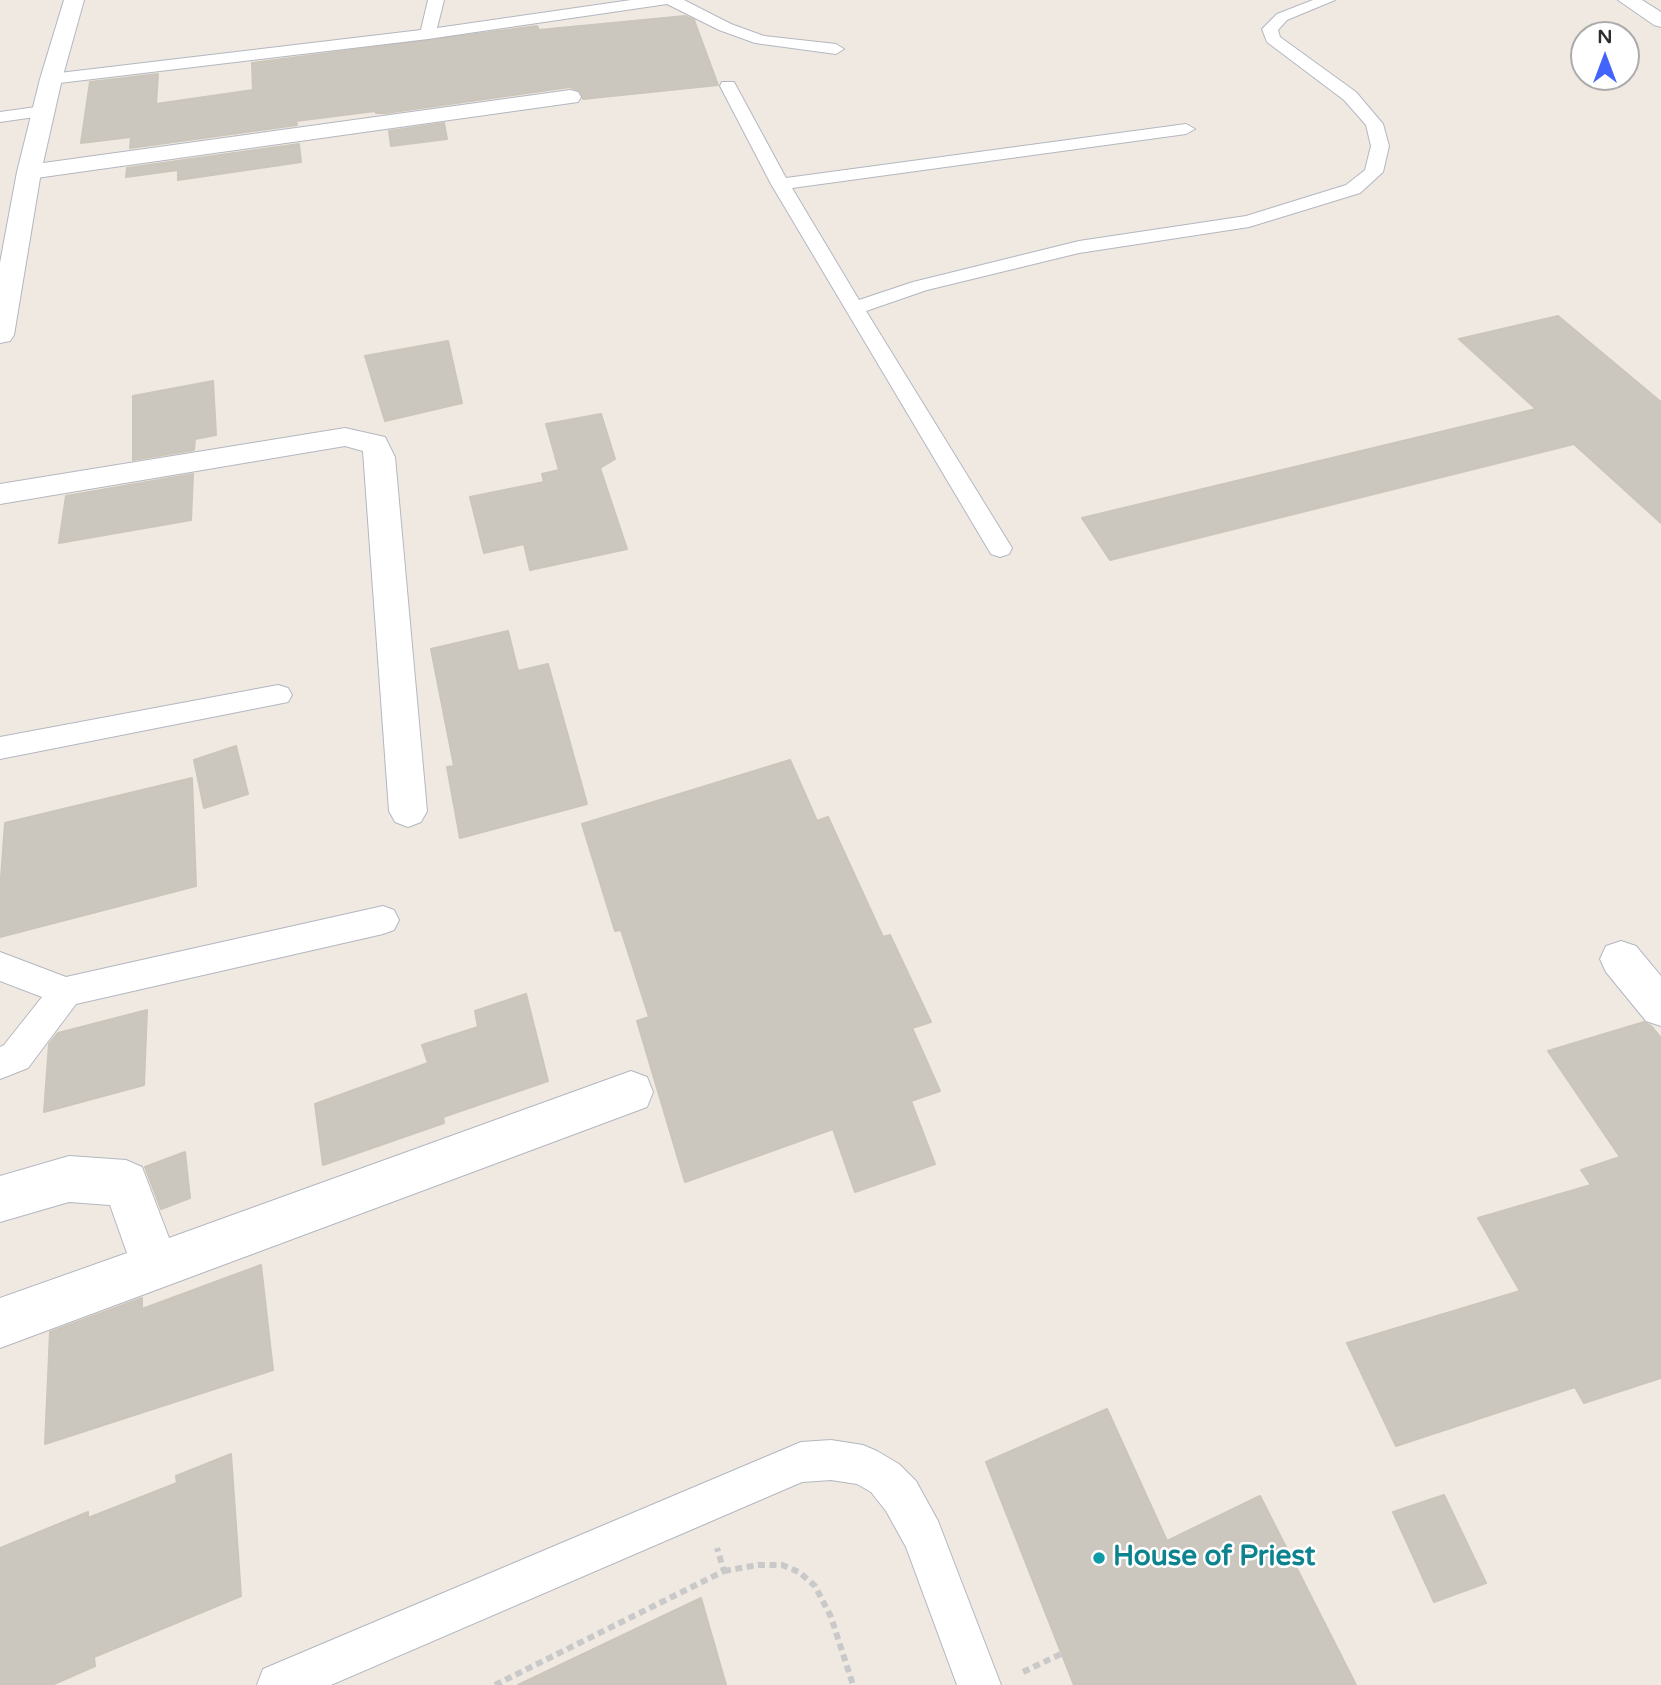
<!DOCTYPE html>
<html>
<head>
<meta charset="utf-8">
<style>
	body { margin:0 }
	#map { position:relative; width:1661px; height:1685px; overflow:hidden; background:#efe9e1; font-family:"Varela Round",sans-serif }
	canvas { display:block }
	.north { position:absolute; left:1570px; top:21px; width:70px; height:70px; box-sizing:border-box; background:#fff; border:2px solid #ababab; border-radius:50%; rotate:0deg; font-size:19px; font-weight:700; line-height:28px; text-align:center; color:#2e2e2e }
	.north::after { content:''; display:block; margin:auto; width:24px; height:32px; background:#4264fb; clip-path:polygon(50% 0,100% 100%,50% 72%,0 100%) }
</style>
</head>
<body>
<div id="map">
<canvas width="1661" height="1685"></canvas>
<div class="north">N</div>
</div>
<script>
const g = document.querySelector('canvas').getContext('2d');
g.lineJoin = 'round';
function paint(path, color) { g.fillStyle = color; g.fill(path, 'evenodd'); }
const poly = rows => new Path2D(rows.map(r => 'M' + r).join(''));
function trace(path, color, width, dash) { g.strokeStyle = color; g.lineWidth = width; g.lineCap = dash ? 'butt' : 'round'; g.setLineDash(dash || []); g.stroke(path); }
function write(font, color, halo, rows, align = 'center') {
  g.font = font + ' "Varela Round",sans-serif'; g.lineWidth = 5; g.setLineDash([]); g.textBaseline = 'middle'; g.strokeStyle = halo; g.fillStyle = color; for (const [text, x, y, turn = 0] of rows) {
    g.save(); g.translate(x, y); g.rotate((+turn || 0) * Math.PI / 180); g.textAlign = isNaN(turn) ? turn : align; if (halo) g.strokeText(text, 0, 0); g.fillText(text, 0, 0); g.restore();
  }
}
const building = poly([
	[685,16,694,20,718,85,583,99,580,91,570,87,386,113,376,113,375,111,296,121,297,125,130,148,131,137,81,143,90,82,158,74,156,104,253,90,252,63,537,26,539,30,685,16],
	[444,123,447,139,391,146,389,131,444,123],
	[299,144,301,162,178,180,178,170,126,177,127,168,299,144],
	[1558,316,1661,402,1661,523,1574,444,1110,560,1082,518,1536,409,1459,339,1558,316],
	[448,341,462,403,385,421,365,356,448,341],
	[213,381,216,435,195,439,194,450,133,460,133,396,213,381],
	[601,414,615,459,600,468,627,549,530,570,524,544,484,553,470,497,544,482,542,474,559,470,546,424,601,414],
	[193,474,191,520,59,543,66,496,193,474],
	[508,631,518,671,548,664,587,804,460,838,447,767,454,766,431,649,508,631],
	[236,746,248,794,204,808,194,760,236,746],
	[790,760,817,821,828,817,883,937,890,935,931,1022,912,1028,940,1091,911,1101,935,1164,855,1192,833,1129,685,1182,637,1021,649,1017,621,930,615,931,582,824,790,760],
	[192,778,196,886,0,937,0,891,5,823,192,778],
	[526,994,548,1081,443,1117,444,1123,323,1165,315,1104,428,1063,422,1045,478,1027,475,1011,526,994],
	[147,1010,144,1085,44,1112,49,1044,58,1033,147,1010],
	[1644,1022,1651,1026,1661,1038,1661,1378,1584,1403,1575,1387,1396,1446,1347,1343,1520,1291,1478,1218,1591,1185,1581,1170,1620,1157,1548,1051,1644,1022],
	[185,1152,190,1198,161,1209,145,1167,185,1152],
	[261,1265,273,1370,45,1444,50,1332,142,1298,142,1309,261,1265],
	[1107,1409,1167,1541,1260,1496,1356,1685,1074,1685,986,1462,1107,1409],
	[231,1454,241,1596,94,1657,95,1666,52,1685,0,1685,0,1548,88,1512,88,1518,177,1483,176,1476,231,1454],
	[1444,1495,1486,1583,1434,1602,1393,1512,1444,1495],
	[701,1598,726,1685,518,1685,701,1598]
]);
paint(building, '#cbc7bf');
trace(building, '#cbc5ba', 2);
const service = poly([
	[428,0,444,0,437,28,631,0,684,0,731,24,764,36,836,44,844,49,836,54,755,43,719,30,667,4,428,39,51,84,43,79,51,74,421,30,428,0],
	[1313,0,1335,0,1287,20,1278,30,1280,37,1356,92,1383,124,1389,146,1383,172,1360,193,1249,227,1079,253,927,290,866,311,1012,548,1009,554,1000,557,991,554,771,184,720,86,722,82,734,82,786,178,1186,124,1195,129,1186,134,792,188,859,300,913,282,1079,241,1246,216,1346,185,1365,170,1371,146,1366,125,1344,100,1267,42,1262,29,1277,14,1313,0],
	[43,106,49,107,52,111,49,115,0,122,0,112,43,106],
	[278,685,288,688,292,695,288,702,0,759,0,737,278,685],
	[383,906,394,910,399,920,394,930,383,934,76,1004,28,1068,0,1079,0,1047,4,1045,42,997,0,981,0,952,66,977,383,906],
	[831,1440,863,1445,877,1451,899,1464,916,1481,938,1521,1001,1685,957,1685,906,1547,886,1511,871,1492,857,1484,831,1480,802,1482,331,1685,257,1685,263,1669,801,1442,831,1440]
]);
const minor = poly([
	[1618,0,1642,0,1661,12,1661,27,1654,25,1618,0],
	[570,90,578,92,581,97,578,102,29,179,21,177,17,172,21,167,29,165,570,90],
	[345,428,385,437,395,457,427,811,421,822,408,827,395,822,389,811,363,451,345,446,0,504,0,484,345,428],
	[1621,941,1636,946,1661,976,1661,1026,1646,1021,1606,972,1600,959,1606,946,1621,941],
	[631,1071,647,1077,653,1092,647,1107,0,1348,0,1298,127,1253,110,1205,69,1202,0,1222,0,1176,69,1156,126,1160,142,1167,169,1238,631,1071]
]);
const tertiary = poly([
	[64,0,84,0,62,79,41,172,14,335,10,341,0,343,0,263,17,172,40,79,64,0]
]);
trace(service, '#b4b7c1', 2);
trace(minor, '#b4b7c1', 2);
trace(tertiary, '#b4b7c1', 2);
trace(poly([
	[724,1571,758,1565,782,1565,799,1572,815,1586,831,1617,853,1685],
	[1023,1672,1061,1654],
	[495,1685,724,1571,717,1548]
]), '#c9c9c9', 6, [7, 4.5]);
paint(service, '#fff');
paint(minor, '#fff');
paint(tertiary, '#fff');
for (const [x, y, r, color] of [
	[1099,1558,7,"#0f9aa8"]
]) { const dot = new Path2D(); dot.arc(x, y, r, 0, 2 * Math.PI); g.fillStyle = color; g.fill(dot); trace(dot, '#fff', 2.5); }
write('bold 28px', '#0d838f', '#fff', [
	["House of Priest",1113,1558]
], 'left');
</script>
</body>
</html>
